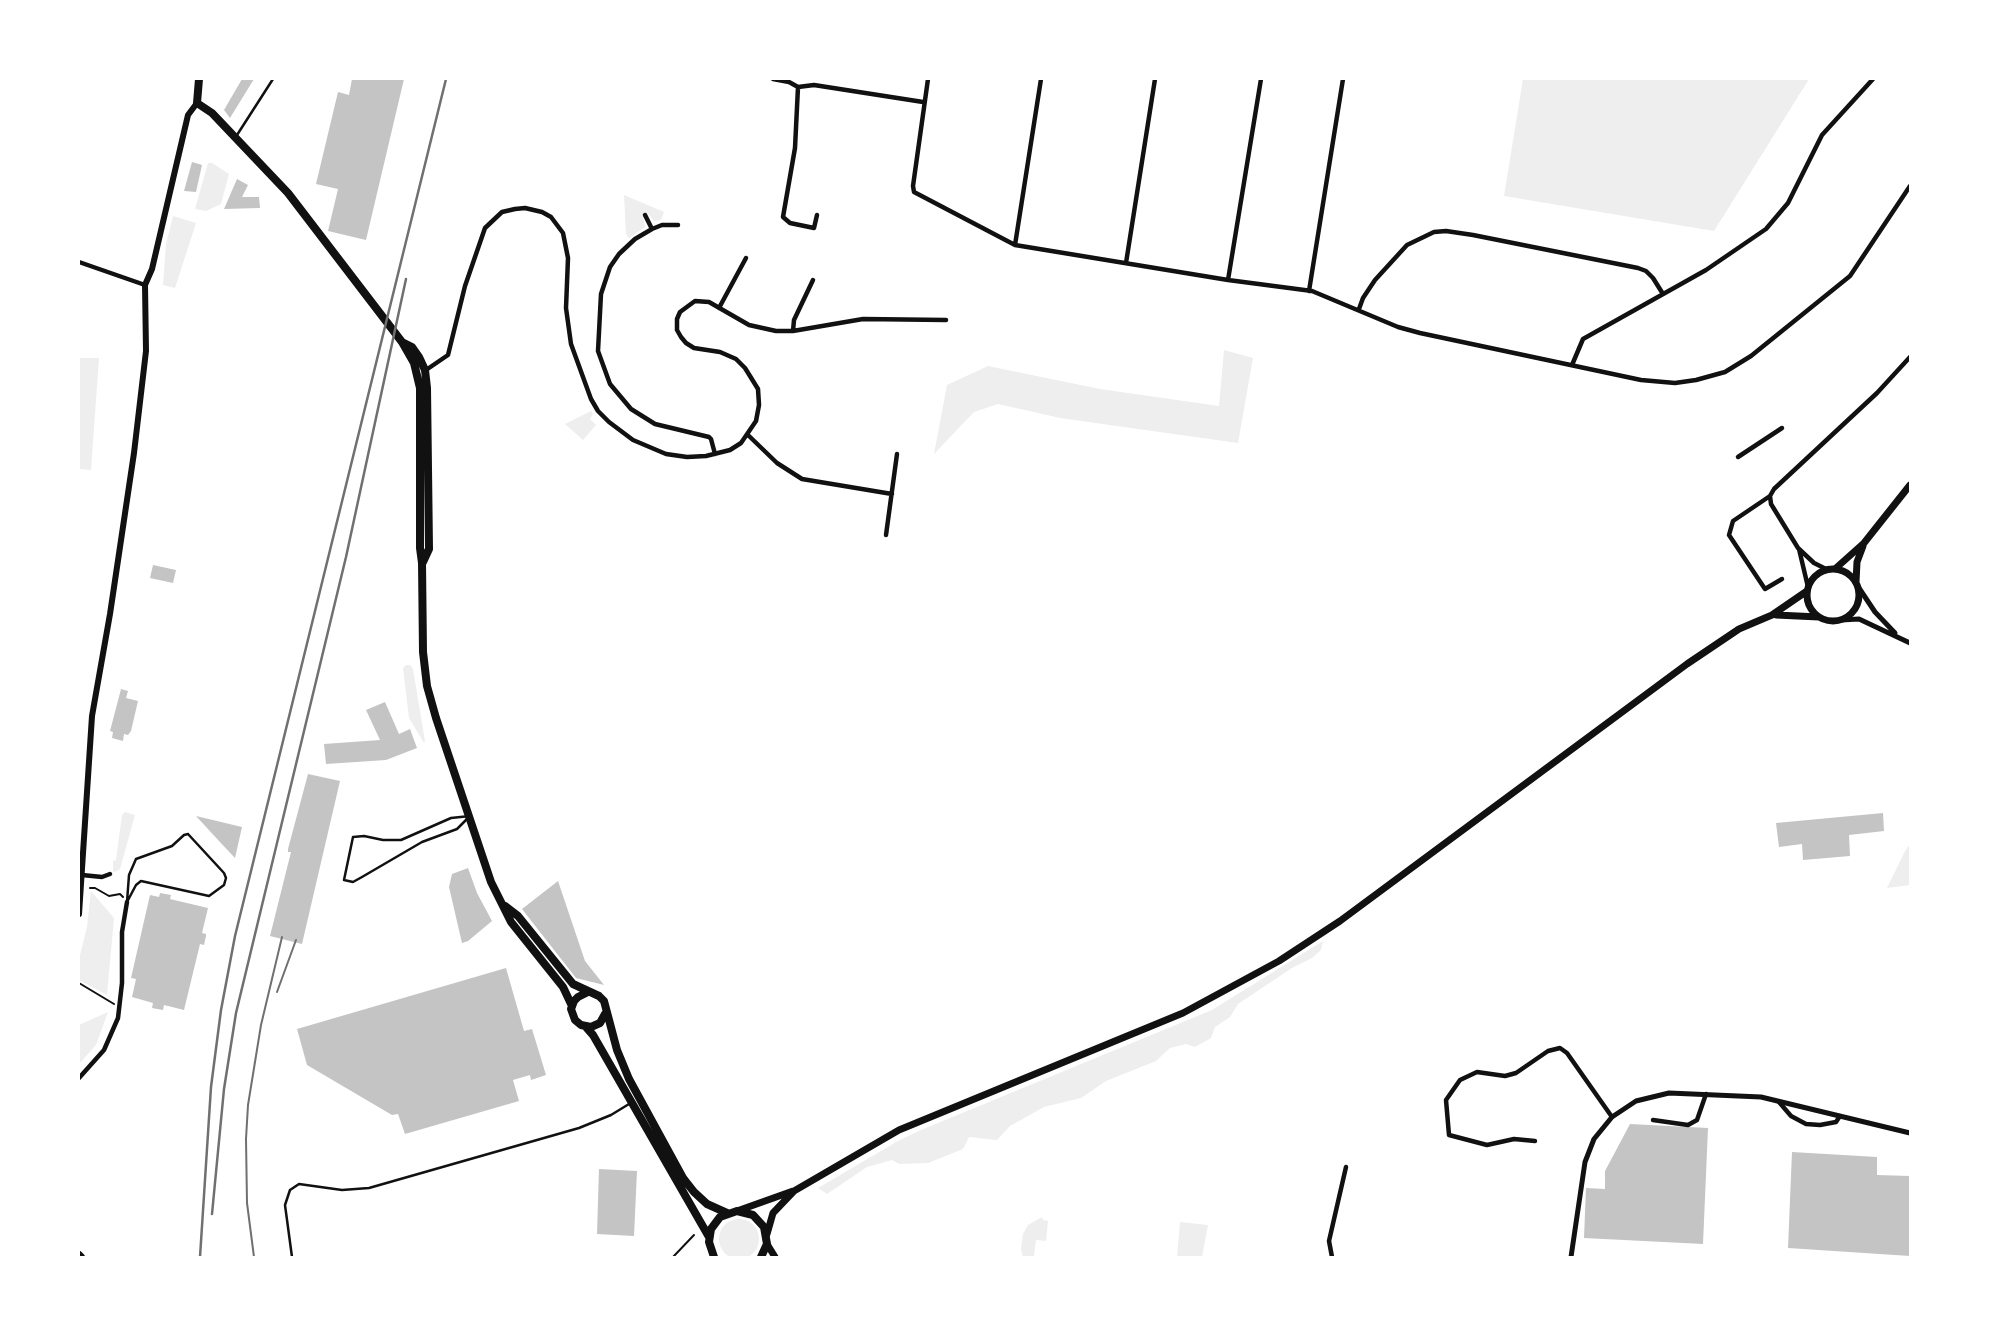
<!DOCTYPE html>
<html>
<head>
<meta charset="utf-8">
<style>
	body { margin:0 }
	#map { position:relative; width:1989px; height:1336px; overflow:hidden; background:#fff; font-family:Manrope,sans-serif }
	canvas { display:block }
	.frame { position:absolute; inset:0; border:80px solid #fff; pointer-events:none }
</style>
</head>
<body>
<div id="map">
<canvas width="1989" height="1336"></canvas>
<div class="frame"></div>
</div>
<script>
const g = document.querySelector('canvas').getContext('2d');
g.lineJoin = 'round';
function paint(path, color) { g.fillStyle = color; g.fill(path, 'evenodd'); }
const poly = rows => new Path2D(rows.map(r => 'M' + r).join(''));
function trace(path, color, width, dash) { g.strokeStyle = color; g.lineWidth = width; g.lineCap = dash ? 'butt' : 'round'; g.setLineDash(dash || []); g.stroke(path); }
paint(poly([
	[1523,79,1809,79,1714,231,1504,196],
	[208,163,212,163,229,174,221,204,206,211,195,209],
	[624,195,664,212,661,220,654,221,648,214,643,217,645,227,629,238,626,234],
	[173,216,196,223,175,288,163,285,166,244],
	[1224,350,1253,358,1238,443,1060,418,998,404,974,412,934,454,947,385,988,366,1100,389,1219,406],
	[79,358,99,358,91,470,79,469],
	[591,411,593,414,590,419,596,425,583,440,565,424],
	[406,665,410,665,413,669,425,741,424,743,409,718,403,668],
	[125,812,135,815,120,869,115,872,113,871,113,861,116,860,122,815],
	[1910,844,1910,885,1887,888,1905,851],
	[91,891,114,918,107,995,79,980,79,959,87,927],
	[1323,941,1321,950,1312,958,1292,968,1238,1004,1230,1017,1215,1027,1211,1038,1195,1047,1186,1044,1170,1048,1156,1061,1106,1081,1081,1098,1044,1107,1010,1126,997,1140,969,1137,963,1149,928,1163,899,1164,892,1160,867,1167,827,1194,818,1188,898,1141,921,1130,1212,1010],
	[108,1012,96,1045,79,1064,79,1025],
	[1042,1217,1043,1220,1048,1221,1046,1241,1036,1240,1034,1256,1040,1257,1023,1257,1021,1249,1023,1234,1028,1225],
	'719 1239a20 20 0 1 1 40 0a20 20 0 1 1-40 0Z',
	[1180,1222,1208,1225,1202,1257,1177,1257]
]), '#eee');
paint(poly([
	[242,79,254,79,230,118,224,110],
	[352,79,404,79,366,240,328,231,338,189,316,184,338,92,349,95],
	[192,162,202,165,196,192,184,191],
	[237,179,248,185,242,197,259,197,260,208,224,209],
	[153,565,176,570,173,583,150,578],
	[121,689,128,691,126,698,138,701,131,731,128,735,124,734,123,741,112,738,113,732,110,731],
	[385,702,399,734,410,729,417,748,386,760,326,764,324,744,380,740,366,710],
	[308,774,340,781,302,944,270,936,291,852,288,852,288,849],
	[1883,813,1884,831,1849,835,1850,856,1803,860,1802,844,1779,847,1776,823],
	[196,816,242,827,235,858,219,841],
	[468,868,477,893,492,921,468,941,462,943,449,887,452,874],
	[558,881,585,961,604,985,576,978,522,909],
	[160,893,171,895,170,899,208,908,202,933,206,934,206,936,204,945,200,944,184,1010,164,1005,163,1010,152,1008,153,1003,132,997,136,979,131,978,150,895,159,897],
	[506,968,524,1031,532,1029,546,1075,531,1080,530,1075,513,1080,519,1101,405,1134,398,1114,392,1115,307,1065,297,1029],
	[1630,1124,1708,1128,1703,1244,1584,1238,1586,1188,1605,1189,1605,1171],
	[1792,1152,1877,1157,1877,1175,1910,1176,1910,1256,1788,1248],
	[599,1169,637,1171,634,1236,597,1234]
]), '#c4c4c4');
trace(poly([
	[90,888,95,888,109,896,120,894,123,897],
	[79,983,114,1004],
	[673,1257,694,1235]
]), '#111', 2);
trace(poly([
	[237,135,273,79],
	[470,816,457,829,422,842,362,877,353,882,344,880,353,837,364,836,383,840,401,840,451,818,470,816],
	[188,834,224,873,226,878,224,885,209,896,141,881,136,885,127,902,129,875,136,859,172,846,184,835,188,834],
	[292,1257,285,1205,290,1190,299,1184,342,1190,369,1188,579,1128,611,1115,629,1104]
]), '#111', 2.5);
trace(poly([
	[773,79,789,82,798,87,814,85,923,102],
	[928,79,913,186,914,192,1015,245,1228,280,1312,291,1398,327,1420,333,1641,380,1675,383,1696,380,1725,372,1751,356,1850,276,1910,186],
	[798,87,795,148,783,217,790,223,814,228,817,215],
	[645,215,652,229],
	[678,225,662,225,652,229,635,239,619,254,610,267,601,294,598,351,610,384,631,409,655,424,709,437,711,439,715,454],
	[1015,245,1041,79],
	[79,262,145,285],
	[1126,263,1155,79],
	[1228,280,1261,79],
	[1309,291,1343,79],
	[719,308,746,258],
	[1359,309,1363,298,1375,280,1407,245,1434,232,1446,231,1473,235,1638,268,1646,271,1653,278,1663,294],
	[793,331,794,320,813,280],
	[1572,365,1583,339,1706,270,1766,229,1788,203,1822,135,1873,79],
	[426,370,448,355,465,286,485,228,502,212,515,209,525,208,542,212,551,217,563,233,568,258,566,308,571,344,591,399,598,411,609,422,633,440,666,454,687,457,706,456,730,450,741,443,756,421,759,405,758,389,745,368,736,359,720,352,694,348,686,343,681,337,677,330,677,319,680,312,695,301,709,302,749,325,776,331,793,331,863,319,946,320],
	[749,436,777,463,802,479,892,494],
	[1738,457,1782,428],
	[1770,496,1771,504,1798,548,1814,563,1826,569],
	[886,535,897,454],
	[1799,549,1808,587],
	[1782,579,1765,589,1729,535,1733,521,1770,496,1774,489,1877,393,1910,357],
	[82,875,102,877,110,874],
	[79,1078,104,1050,118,1018,122,983,122,932,127,902],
	[1779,1102,1791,1116,1806,1124,1820,1125,1836,1122,1840,1116],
	[1653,1120,1688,1125,1697,1120,1706,1094],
	[1535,1141,1514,1139,1487,1145,1449,1135,1446,1100,1460,1080,1477,1072,1505,1076,1516,1073,1548,1051,1560,1048,1567,1053,1612,1117],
	[1332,1257,1329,1241,1346,1167]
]), '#111', 4.5);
trace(poly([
	[1859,588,1875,612,1895,633],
	[1841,620,1859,619,1910,643],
	[1571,1257,1585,1162,1594,1139,1612,1117,1636,1101,1669,1093,1761,1097,1910,1133]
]), '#111', 5);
trace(poly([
	[79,914,92,716,110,614,134,453,146,351,145,285,152,269,188,115,197,103]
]), '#111', 6);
trace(poly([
	[1836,568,1864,543,1910,485],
	'1807 595a26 26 0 1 1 52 0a26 26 0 1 1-52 0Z',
	[1856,582,1857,562,1863,546],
	[1776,615,1819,617],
	[737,1211,793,1191],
	[767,1234,773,1213,794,1191,899,1130,1183,1013,1279,961,1340,921,1687,664,1739,629,1772,615,1807,591],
	[767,1244,775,1257]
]), '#111', 7);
trace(poly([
	[199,79,197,103,212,113,288,193,402,342,414,363,420,388,420,548,422,563,423,652,427,686,436,718,491,882,511,922,563,987,572,1006],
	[402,342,412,347,419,357,425,370,427,388,429,549,423,562],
	[505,906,518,916,573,984,599,996,604,1001,617,1050,629,1079,683,1178,694,1192,707,1204,727,1213],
	[588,992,578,997,574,1001,571,1009,575,1020,581,1025,591,1027,600,1023,605,1014],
	[586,1027,593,1035,709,1237],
	[79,1255,81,1257],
	[714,1257,709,1242,711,1229,720,1217,737,1211,753,1215,764,1227,767,1244,761,1257]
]), '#111', 8);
trace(poly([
	[277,992,296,940],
	[254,1257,247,1203,246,1139,248,1105,261,1025,282,937]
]), '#707070', 2);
trace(poly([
	[212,1214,224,1089,236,1013,346,557,406,279],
	[200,1257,211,1087,221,1010,235,936,446,79]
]), '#707070', 2.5);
</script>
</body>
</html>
